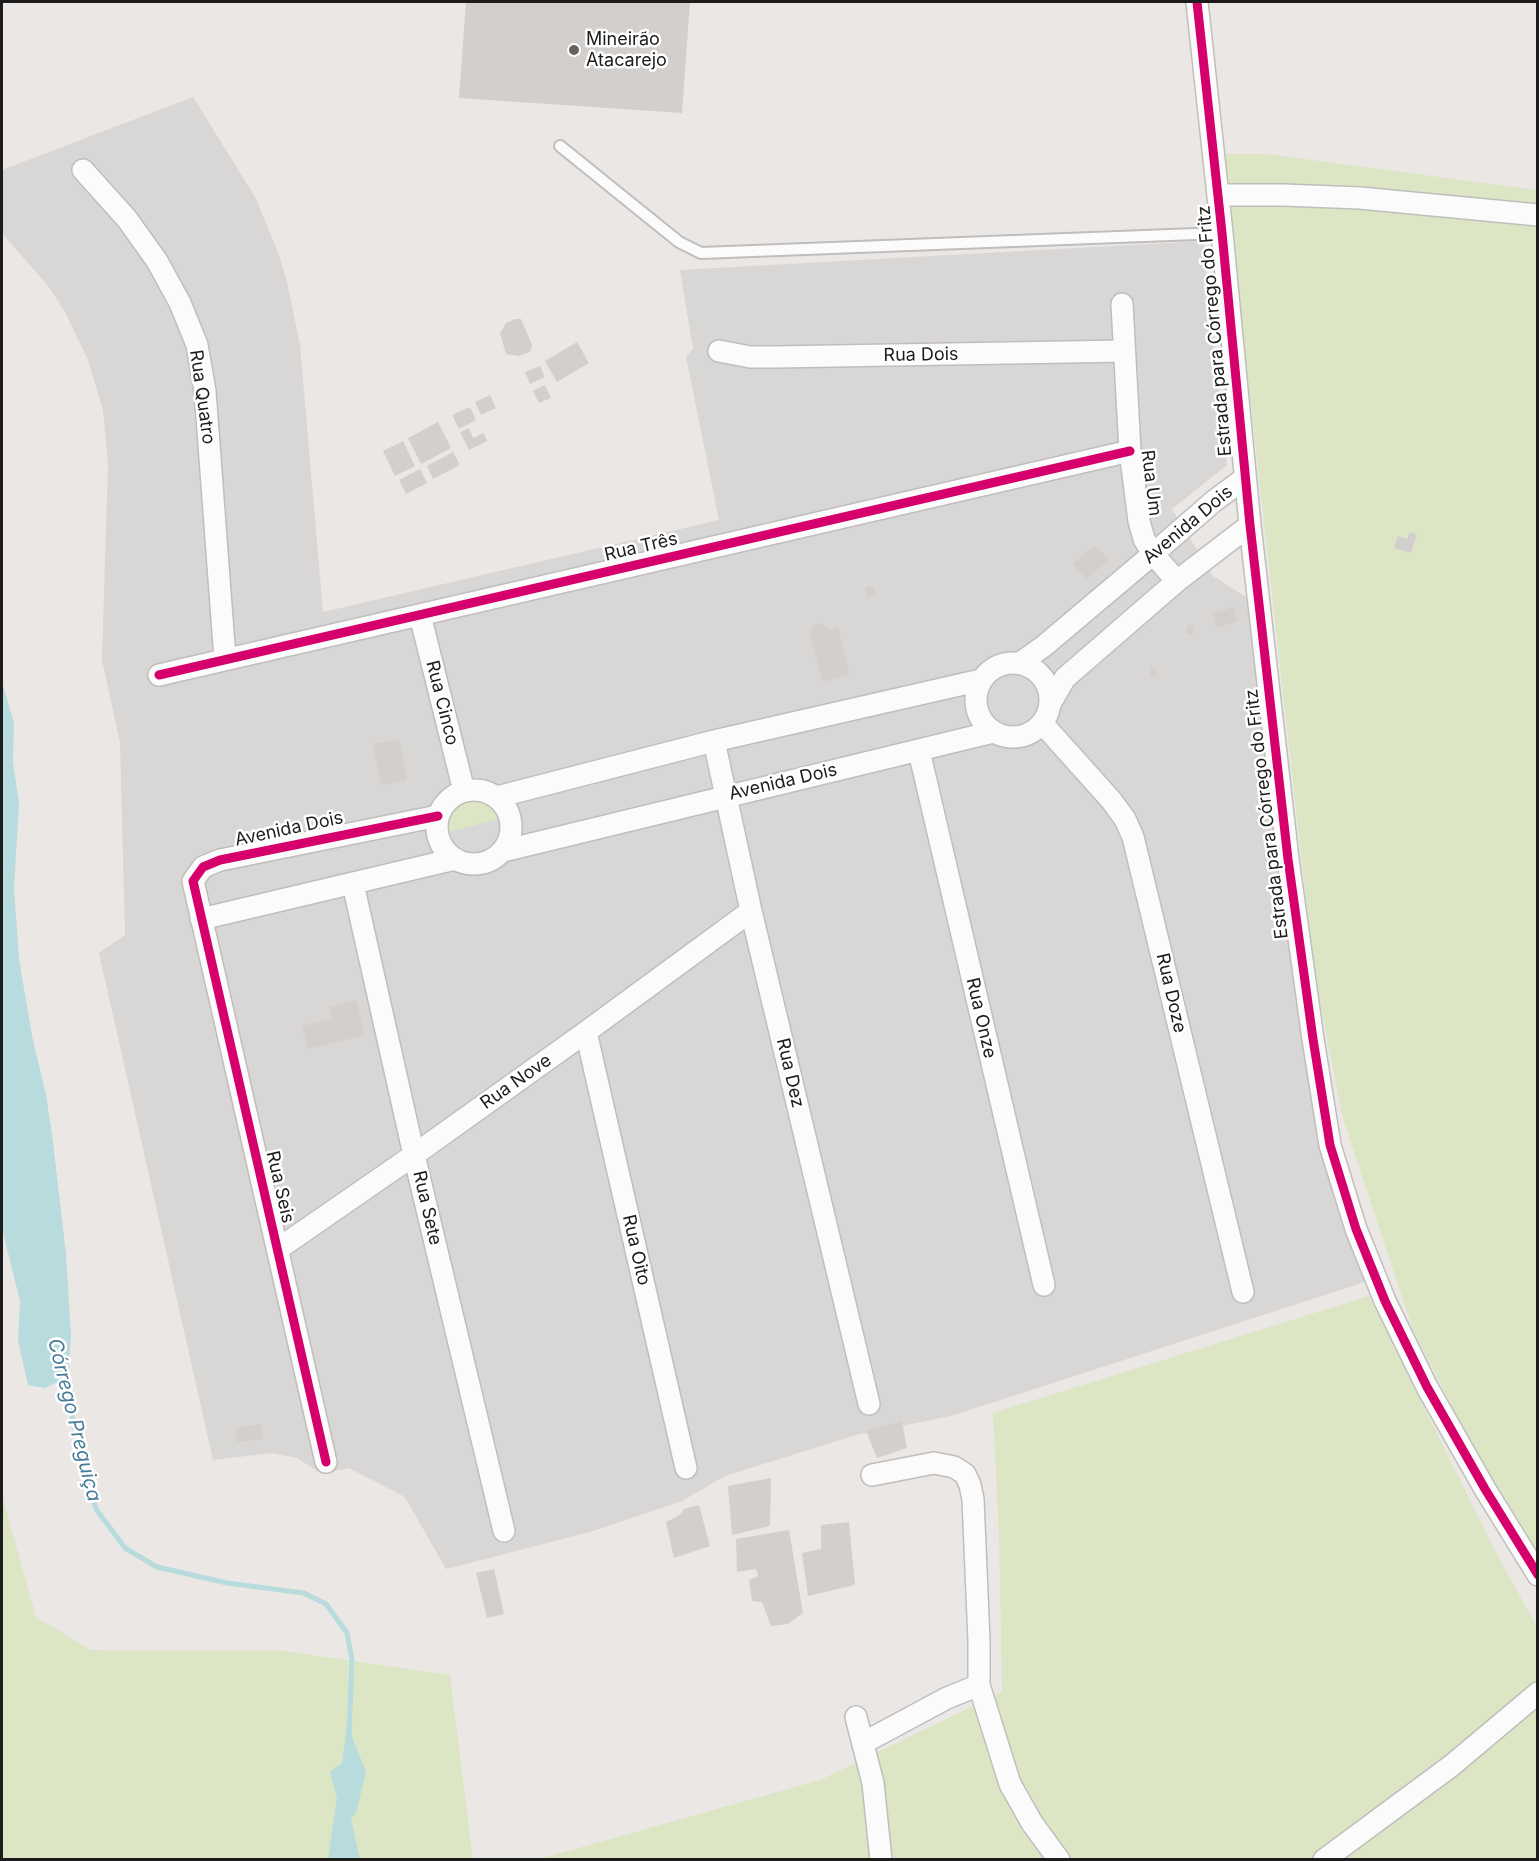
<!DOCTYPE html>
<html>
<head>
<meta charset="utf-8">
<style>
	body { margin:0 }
	#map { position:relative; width:1539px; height:1861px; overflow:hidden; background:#eae7e5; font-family:Inter,sans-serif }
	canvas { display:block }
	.frame { position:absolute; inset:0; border:3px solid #1c1c1c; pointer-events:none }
</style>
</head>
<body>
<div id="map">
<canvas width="1539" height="1861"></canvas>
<div class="frame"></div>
</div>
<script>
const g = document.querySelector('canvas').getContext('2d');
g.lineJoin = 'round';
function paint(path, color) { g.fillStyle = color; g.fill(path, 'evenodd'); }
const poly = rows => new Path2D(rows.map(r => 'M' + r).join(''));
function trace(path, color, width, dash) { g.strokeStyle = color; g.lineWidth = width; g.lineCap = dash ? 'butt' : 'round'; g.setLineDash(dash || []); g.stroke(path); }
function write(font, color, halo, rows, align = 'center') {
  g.font = font + ' Inter,sans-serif'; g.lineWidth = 5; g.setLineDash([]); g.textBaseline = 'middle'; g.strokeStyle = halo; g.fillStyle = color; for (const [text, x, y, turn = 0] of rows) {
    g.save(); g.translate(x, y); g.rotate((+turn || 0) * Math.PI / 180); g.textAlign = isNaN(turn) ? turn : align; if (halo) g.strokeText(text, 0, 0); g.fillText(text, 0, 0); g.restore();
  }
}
paint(poly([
	[193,97,255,197,278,252,287,282,300,345,323,612,719,520,686,357,693,349,680,270,1203,241,1227,465,1172,509,1213,576,1246,597,1317,1140,1327,1174,1365,1282,951,1416,856,1435,725,1476,682,1501,590,1532,446,1569,405,1497,349,1468,322,1474,297,1458,272,1453,213,1460,99,953,125,935,120,743,102,660,108,463,103,410,88,360,64,310,48,286,2,233,2,170]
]), '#d9d7d6');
paint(poly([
	[1223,154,1267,154,1537,190,1537,1553,1486,1473,1413,1330,1342,1115,1314,971],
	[471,802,485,803,498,812,501,818,446,833,446,824,449,816,462,804],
	[1369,1296,1493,1547,1537,1627,1537,1859,536,1860,820,1780,1002,1692,999,1534,993,1413],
	[2,1495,36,1617,91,1650,284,1651,450,1675,473,1859,2,1859]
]), '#dce6c4');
paint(poly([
	[2,654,3,685,14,723,13,762,19,803,14,888,19,959,32,1036,46,1095,52,1134,66,1254,71,1336,68,1377,45,1388,28,1385,18,1341,20,1301,2,1228],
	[347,1724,366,1772,356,1813,351,1819,360,1859,328,1859,337,1798,330,1772,342,1763]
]), '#b8dbdd');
trace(poly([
	[62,1372,82,1459,96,1509,125,1548,157,1567,227,1583,304,1593,326,1604,347,1633,352,1660,349,1735]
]), '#b8dbdd', 5);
paint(poly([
	[466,2,690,2,682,113,459,98],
	[515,319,521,319,532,345,530,352,519,356,506,354,500,333,506,323],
	[577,342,589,363,557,382,545,361],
	[540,366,545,377,530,384,525,372],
	[545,385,551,398,539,403,533,391],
	[490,395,496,408,481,415,475,402],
	[470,407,476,420,459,429,452,415],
	[438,422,451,448,421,464,408,438],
	[469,428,473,438,484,433,487,441,469,450,460,432],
	[403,441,415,466,395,476,383,451],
	[453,452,460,465,433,479,427,466],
	[420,469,427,483,406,494,399,480],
	[1410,532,1417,534,1411,553,1394,548,1398,536,1407,539],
	[1095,545,1109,560,1086,579,1073,564],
	[873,586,876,596,868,598,865,588],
	[1233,607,1238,621,1217,628,1212,614],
	[818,622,829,630,838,628,850,674,823,682,809,633],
	[1188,625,1195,626,1192,635,1186,634],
	[1151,668,1157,669,1156,677,1150,676],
	[399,739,407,780,381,785,373,744],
	[356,1000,365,1035,308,1049,302,1026,332,1019,329,1007],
	[902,1421,907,1448,877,1458,866,1431],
	[261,1424,263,1439,237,1442,236,1428],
	[771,1478,770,1526,732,1535,728,1486],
	[699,1505,710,1546,674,1558,666,1522,680,1515,684,1509],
	[849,1522,855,1585,808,1596,802,1553,821,1549,821,1525],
	[789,1530,803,1613,788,1624,771,1626,762,1602,752,1601,749,1580,758,1576,756,1569,737,1572,736,1539],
	[494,1569,504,1614,487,1618,476,1573]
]), '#d2cfcd');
const lane = poly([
	[560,146,679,242,701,253,1222,233]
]);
const street = poly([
	[1197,2,1222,233,1250,525,1288,859,1313,1039,1330,1145,1356,1229,1385,1301,1427,1387,1485,1489,1538,1575],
	[83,170,127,219,157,261,180,303,197,345,205,391,225,659],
	[1218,195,1284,195,1360,198,1538,215],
	[1122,304,1130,451,1139,521,1144,539,1153,554,1177,581],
	[719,351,750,357,776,357,1124,351],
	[420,615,464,791],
	'976 700a37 37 0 1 1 74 0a37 37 0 1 1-74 0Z',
	[1020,663,1044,646,1153,554,1214,501,1245,478],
	[159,675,1130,451],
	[1050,704,1065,678,1177,581,1250,525],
	[1042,723,1111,800,1125,819,1133,837,1243,1292],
	[714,741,751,911,869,1404],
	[919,751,1044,1285],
	'437 827a37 37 0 1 1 74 0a37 37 0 1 1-74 0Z',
	[497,797,714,741,981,680],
	[503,851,993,732],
	[353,884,414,1155,504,1531],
	[201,919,455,859],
	[586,1032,686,1468],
	[278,1249,414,1155,586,1032,751,911],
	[326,1462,193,881,203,867,220,860,438,816],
	[872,1475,934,1463,954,1467,965,1474,970,1485,973,1499,979,1641,979,1685,1010,1784,1032,1823,1059,1860],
	[856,1717,873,1783,881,1860],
	[863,1743,947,1698,979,1685],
	[1324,1860,1451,1766,1538,1693]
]);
trace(lane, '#c0bebd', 14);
trace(street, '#c0bebd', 24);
trace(lane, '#fcfbfb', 10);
trace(street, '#fcfbfb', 21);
trace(poly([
	[1197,2,1222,233,1250,525,1288,859,1313,1039,1330,1145,1356,1229,1385,1301,1427,1387,1485,1489,1538,1575],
	[159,675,1130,451],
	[326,1462,193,881,203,867,220,860,438,816]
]), '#d6006c', 9);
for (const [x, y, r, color] of [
	[574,50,6,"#646362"]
]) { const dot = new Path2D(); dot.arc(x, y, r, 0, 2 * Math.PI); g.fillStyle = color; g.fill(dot); trace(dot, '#fff', 2); }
write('18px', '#1c1c1c', '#fff', [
	["Mineirão",586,40],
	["Atacarejo",586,61]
], 'left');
write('18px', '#1c1c1c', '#fff', [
	["Estrada para Córrego do Fritz",1215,331,-95],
	["Rua Dois",921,355,-1],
	["Rua Quatro",202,397,82],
	["Rua Um",1151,483,83],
	["Avenida Dois",1188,525,-40],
	["Rua Três",641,547,-13],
	["Rua Cinco",442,703,76],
	["Avenida Dois",783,782,-13],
	["Estrada para Córrego do Fritz",1267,814,-97],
	["Avenida Dois",289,829,-12],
	["Rua Doze",1171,993,77],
	["Rua Onze",981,1018,77],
	["Rua Dez",790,1073,77],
	["Rua Nove",516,1082,-35],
	["Rua Seis",280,1187,77],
	["Rua Sete",427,1208,77],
	["Rua Oito",636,1250,77]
]);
write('italic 20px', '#477d98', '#fff', [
	["Córrego Preguiça",74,1420,76]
]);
</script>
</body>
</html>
